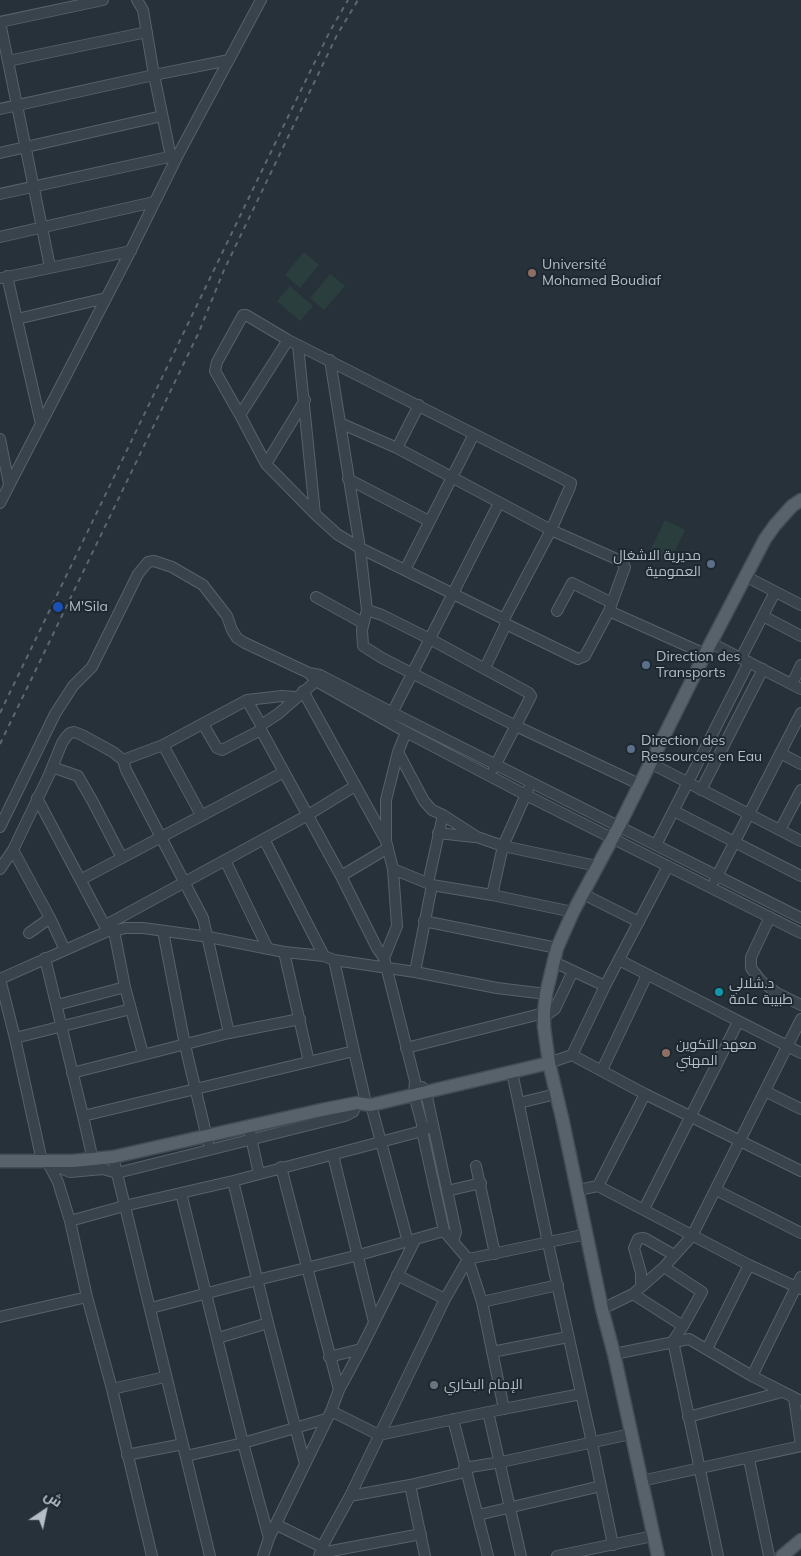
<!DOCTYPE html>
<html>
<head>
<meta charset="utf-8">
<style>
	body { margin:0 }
	#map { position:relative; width:801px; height:1556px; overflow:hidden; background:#26313a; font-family:Mulish,Cairo,sans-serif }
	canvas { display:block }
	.north { position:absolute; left:20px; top:1486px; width:50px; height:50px; -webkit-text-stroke:4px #1e2830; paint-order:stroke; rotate:34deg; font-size:14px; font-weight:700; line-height:20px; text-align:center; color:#b5bec6 }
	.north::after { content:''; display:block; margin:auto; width:18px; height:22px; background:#b5bec6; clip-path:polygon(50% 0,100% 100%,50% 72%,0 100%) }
</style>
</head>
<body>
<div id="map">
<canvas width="801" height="1556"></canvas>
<div class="north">ش</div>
</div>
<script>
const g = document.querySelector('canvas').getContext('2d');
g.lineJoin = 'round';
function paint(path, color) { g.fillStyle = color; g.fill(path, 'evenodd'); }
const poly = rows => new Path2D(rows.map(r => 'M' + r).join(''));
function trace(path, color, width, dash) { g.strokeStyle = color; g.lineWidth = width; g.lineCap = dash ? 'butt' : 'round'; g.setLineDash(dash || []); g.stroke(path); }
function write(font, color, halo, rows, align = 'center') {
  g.font = font + ' Mulish,Cairo,sans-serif'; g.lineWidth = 4; g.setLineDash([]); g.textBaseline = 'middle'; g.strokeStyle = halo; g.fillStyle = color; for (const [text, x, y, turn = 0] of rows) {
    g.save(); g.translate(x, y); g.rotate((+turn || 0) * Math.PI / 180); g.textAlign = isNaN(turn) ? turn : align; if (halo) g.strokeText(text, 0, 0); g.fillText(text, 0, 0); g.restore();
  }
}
paint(poly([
	[304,252,319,265,300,288,285,275],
	[330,274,345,286,324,310,310,298],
	[290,286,313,306,300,321,277,301],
	[665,520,685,530,669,563,649,553]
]), '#2a3f3d');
const minor = poly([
	[137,0,143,10,154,75,171,157],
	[8,61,147,32],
	[0,109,154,75,229,60],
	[0,153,162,116],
	[0,194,178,155],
	[0,237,154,202],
	[50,267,0,22,103,0],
	[7,276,41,424],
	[2,278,131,251],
	[17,319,106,298],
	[298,345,315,514],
	[330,360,360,548,367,610,362,630,363,646,382,658,516,726,639,784],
	[240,415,288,340],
	[340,423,397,448,551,530,621,561,625,567,609,611,585,656,578,659,506,624,504,619,360,548,337,534,315,514,266,464,240,415,215,371,217,362,243,315,246,315,288,340,571,483,570,487,551,530,504,619],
	[0,439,9,484],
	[397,448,419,405],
	[266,464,305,400],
	[348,479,429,521],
	[0,503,129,254,178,155,261,0],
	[405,570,474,434],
	[745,576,801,605],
	[316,597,363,623],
	[367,610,382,615,430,639,529,693,531,696,530,698,494,768],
	[557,611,572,583,612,603],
	[609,611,705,654],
	[763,616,801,636],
	[711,643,801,689],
	[741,658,775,592],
	[485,668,506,624],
	[309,673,316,681,406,732,526,795,801,933],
	[792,684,801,665],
	[303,691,385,839],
	[247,700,261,725,261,730,341,876,377,948,384,958],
	[390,717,499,503],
	[203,724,217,748,222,750,261,730],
	[261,725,278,714,316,681,320,675],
	[406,732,398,752,386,800,386,841,393,869,397,926,384,958,415,1081,414,1095,422,1124,422,1131,444,1231,468,1259,482,1302,504,1409],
	[163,745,201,815],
	[398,752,424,801,432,810,443,815,428,883],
	[780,753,801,764],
	[123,760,163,745,247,700,282,696,296,697],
	[650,763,801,841],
	[52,767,78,776,93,802,122,858],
	[701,790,763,669],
	[37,798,107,930],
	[674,811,801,876],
	[443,815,477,837,503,846,597,866],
	[0,827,55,714,73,686,92,667,138,574,148,562,154,561,172,567,203,585,227,616,232,630,237,638,245,643,309,673,320,675,391,712,801,918],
	[780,830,801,790],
	[438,833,474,837],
	[264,839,324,956],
	[656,845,749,662],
	[13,850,50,918,65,950],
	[225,860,268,949],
	[0,869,13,850,49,775,62,743,66,737,70,733,74,732,82,735,113,752,123,760,126,770,203,918,229,1033],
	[393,869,432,885,492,895,573,912],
	[341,876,388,848],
	[82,879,284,772],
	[715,880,801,713],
	[583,894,639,922],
	[492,895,503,846,528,790],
	[770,917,751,957,751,968,761,981,777,993,801,1005],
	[424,921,557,948],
	[106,925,308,815,355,786],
	[114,931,125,987,143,1054],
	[163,931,185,1045,208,1142],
	[29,933,50,918],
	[284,952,309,1062],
	[45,958,83,1116],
	[334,960,354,1051],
	[619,960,801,1053],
	[554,962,605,986],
	[415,972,432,885],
	[57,1005,125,987],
	[544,1017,555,1009,573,971],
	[15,1038,131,1009],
	[406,1048,544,1013],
	[572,1055,605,986,668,866],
	[549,1063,572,1055,645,1094,801,1171],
	[602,1070,647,975],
	[512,1072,548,1243,592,1443,613,1545],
	[72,1073,229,1033,300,1019],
	[422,1087,426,1092,456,1232,453,1241],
	[765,1091,801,1109],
	[519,1103,556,1094],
	[371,1105,408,1242],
	[250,1133,259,1174],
	[333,1155,374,1322],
	[113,1157,210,1556],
	[93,1160,83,1116,354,1051,366,1103],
	[42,1161,15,1038,0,979,108,931,114,931,125,928,143,928,209,937,284,952,324,956,334,960,415,972,497,988,546,994],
	[47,1161,58,1182,70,1221,87,1297,112,1389,152,1556],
	[54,1162,60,1168,70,1172,103,1169,117,1173,345,1116,353,1112,357,1103],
	[476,1166,495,1254],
	[281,1167,339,1390],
	[233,1181,268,1323,305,1464],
	[598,1186,749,1265,801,1289],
	[578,1190,598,1186,645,1094],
	[716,1190,801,1233],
	[447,1191,481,1183],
	[181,1193,243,1443,269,1538],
	[644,1209,738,1022],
	[70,1221,124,1206,233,1181,422,1131,433,1126],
	[664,1267,702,1292,683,1326],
	[397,1275,445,1299],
	[641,1287,641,1273,634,1248,638,1239,643,1238,646,1239,674,1255],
	[633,1294,683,1326,673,1341,718,1556],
	[482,1302,558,1285],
	[151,1308,257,1280,359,1255,444,1231],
	[602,1309,633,1294,664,1267,692,1236,801,1019],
	[0,1317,87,1297],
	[218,1338,268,1323],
	[707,1349,749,1265],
	[492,1352,568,1337],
	[614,1354,689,1339,752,1376,799,1400],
	[329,1357,361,1349],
	[752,1376,801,1277],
	[112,1389,165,1377],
	[331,1411,379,1435,488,1412,581,1394],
	[488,1412,521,1556],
	[688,1417,782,1392],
	[453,1419,488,1556],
	[127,1455,183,1444],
	[186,1456,243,1443,326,1419],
	[749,1459,769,1556],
	[464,1468,501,1462,631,1434],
	[641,1481,801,1446,794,1398],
	[410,1485,425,1556],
	[350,1496,410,1485,465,1472],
	[478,1515,601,1486],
	[277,1525,322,1547],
	[321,1553,421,1534],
	[263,1556,269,1538,331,1411,339,1390,361,1349,415,1240],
	[319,1556,322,1547,350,1496,445,1299,468,1259,587,1234],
	[557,1556,653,1536]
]);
const major = poly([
	[549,1063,544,1027,544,1013,546,994,557,948,573,912,619,826,705,654,765,539,775,525,792,506,801,500],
	[0,1161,73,1161,113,1157,321,1110,357,1103,371,1105,549,1063,563,1122,602,1309,614,1354,658,1556],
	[782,1556,801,1540]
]);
trace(minor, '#576169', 12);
trace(major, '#424c54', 15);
trace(minor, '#39434b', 10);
trace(major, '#57626b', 12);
trace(poly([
	[0,713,283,127,330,31,348,0],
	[0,744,199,332,224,270,252,212,337,35,358,0]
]), '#5c6771', 2, [5, 5]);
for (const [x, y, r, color] of [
	[532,273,5,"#8d6e63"],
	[711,564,5,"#5c6f8a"],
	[58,607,6,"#1a4fb4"],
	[646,665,5,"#5c6f8a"],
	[631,749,5,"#5c6f8a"],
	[719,992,5,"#0f9aa8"],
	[666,1053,5,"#8d6e63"],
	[434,1385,5,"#6b7280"]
]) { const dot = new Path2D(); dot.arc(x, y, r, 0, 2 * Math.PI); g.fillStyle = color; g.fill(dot); trace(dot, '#1e2830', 2); }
write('14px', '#b5bec6', '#1e2830', [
	["Université",542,265],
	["Mohamed Boudiaf",542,281],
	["مديرية الاشغال",701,556,"right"],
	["العمومية",701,572,"right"],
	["M'Sila",69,607],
	["Direction des",656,657],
	["Transports",656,673],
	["Direction des",641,741],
	["Ressources en Eau",641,757],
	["د.شلالي",729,984],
	["طبيبة عامة",729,1000],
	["معهد التكوين",676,1045],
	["المهني",676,1061],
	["الإمام البخاري",444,1385]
], 'left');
</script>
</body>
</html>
